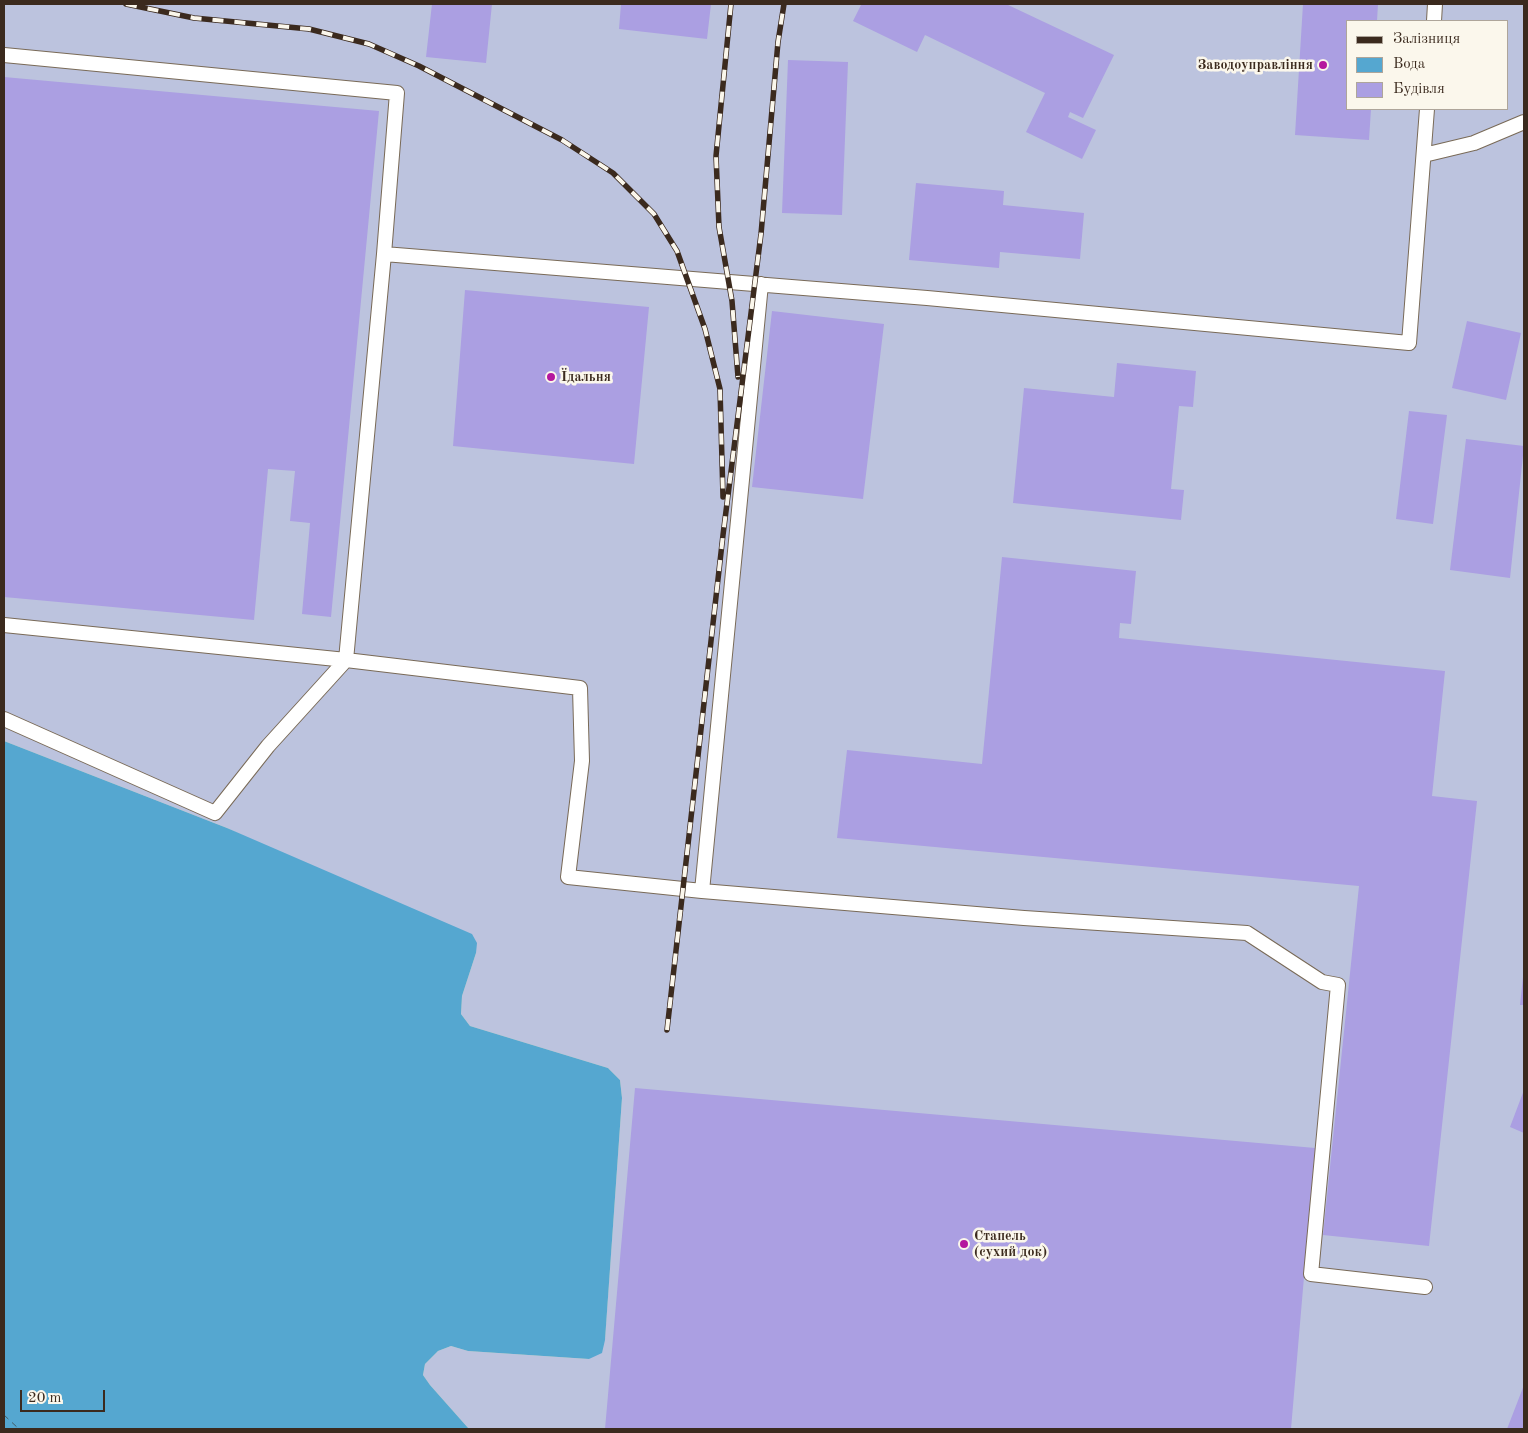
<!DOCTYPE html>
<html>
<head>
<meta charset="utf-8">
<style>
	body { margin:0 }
	#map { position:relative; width:1528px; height:1433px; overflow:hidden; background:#ede2c2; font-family:"Old Standard TT",serif }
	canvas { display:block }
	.frame { position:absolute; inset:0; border:5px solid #3b2a1e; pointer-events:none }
	.legend { position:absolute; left:1346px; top:20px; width:162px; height:90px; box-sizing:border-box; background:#fbf7ec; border:1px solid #aea59a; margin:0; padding:6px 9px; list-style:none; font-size:15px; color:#3b2a1e }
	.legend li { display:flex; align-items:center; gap:10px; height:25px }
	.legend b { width:25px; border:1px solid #aea59a }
	.scale { position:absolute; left:20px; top:1390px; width:85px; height:22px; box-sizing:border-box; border:2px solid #3b2a1e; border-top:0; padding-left:6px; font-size:15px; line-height:18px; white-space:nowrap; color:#3b2a1e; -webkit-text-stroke:4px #fbf7ec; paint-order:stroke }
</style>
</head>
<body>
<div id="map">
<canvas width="1528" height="1433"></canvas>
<div class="frame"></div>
<ul class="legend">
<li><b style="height:6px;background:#3b2a1e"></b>Залізниця</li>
<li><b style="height:14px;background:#55a7d0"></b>Вода</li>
<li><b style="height:14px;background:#ab9fe2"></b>Будівля</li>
</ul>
<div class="scale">20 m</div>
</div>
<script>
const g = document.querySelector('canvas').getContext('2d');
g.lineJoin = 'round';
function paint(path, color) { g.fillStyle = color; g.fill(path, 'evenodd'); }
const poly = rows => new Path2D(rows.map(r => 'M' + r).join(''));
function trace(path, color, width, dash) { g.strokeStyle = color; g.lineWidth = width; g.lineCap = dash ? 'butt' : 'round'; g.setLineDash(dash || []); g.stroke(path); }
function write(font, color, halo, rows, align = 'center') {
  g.font = font + ' "Old Standard TT",serif'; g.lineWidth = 5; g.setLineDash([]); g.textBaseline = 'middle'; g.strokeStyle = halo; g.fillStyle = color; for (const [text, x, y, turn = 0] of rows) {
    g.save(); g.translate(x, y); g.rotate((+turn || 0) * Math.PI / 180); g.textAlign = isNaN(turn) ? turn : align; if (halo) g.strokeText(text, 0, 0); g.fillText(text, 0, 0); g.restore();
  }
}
paint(poly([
	[4,4,1524,4,1524,1429,469,1429,430,1385,423,1375,425,1364,438,1351,451,1346,468,1351,589,1359,605,1339,622,1098,620,1080,608,1068,470,1026,461,1014,462,996,476,953,227,828,4,741],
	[1347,21,1507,21,1507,109,1347,109]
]), '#bcc3de');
paint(poly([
	[4,741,227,828,472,934,477,943,476,953,462,996,461,1014,470,1026,608,1068,620,1080,622,1098,605,1340,602,1353,589,1359,468,1351,451,1346,438,1351,425,1364,423,1375,430,1385,469,1429,4,1429]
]), '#55a7d0');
trace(poly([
	[4,1415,19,1429]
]), '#455c65', 1, [6, 5]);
paint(poly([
	[432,4,492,4,486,63,426,57],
	[621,4,711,4,707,39,619,29],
	[859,4,1006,4,1114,55,1083,118,1070,112,1068,117,1096,130,1082,159,1026,132,1045,93,925,35,917,52,853,21,861,5],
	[1303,4,1378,4,1377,21,1347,21,1347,109,1371,109,1369,140,1295,135],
	[788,60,848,62,842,215,782,213],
	[4,77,379,111,331,617,302,614,310,523,290,521,295,471,268,469,254,620,4,597],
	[916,183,1004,191,1003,205,1084,213,1080,259,1000,252,999,268,909,260],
	[465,290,649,307,634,464,453,446],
	[772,311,884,324,863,499,752,487],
	[1467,321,1521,333,1506,400,1452,388],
	[1117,363,1196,371,1193,407,1179,406,1171,489,1184,490,1181,520,1013,503,1024,388,1114,397],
	[1409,411,1447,415,1433,524,1396,519],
	[1466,439,1524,446,1510,578,1450,570],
	[1002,557,1136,571,1131,624,1120,623,1119,638,1445,671,1432,796,1477,801,1429,1246,1323,1235,1359,886,837,838,847,750,982,764],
	[1523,977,1524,977,1524,1005,1520,1005],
	[635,1088,1315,1148,1291,1429,605,1429],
	[1524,1090,1524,1133,1510,1127],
	[1524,1385,1524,1429,1507,1429]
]), '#ab9fe2');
const service = poly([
	[1434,21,1435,4],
	[4,55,397,93,384,254,346,660,4,625],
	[1424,155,1474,143,1524,122],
	[384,254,927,298,1409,343,1427,109],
	[761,284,702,891,1024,918,1247,933,1322,982,1338,985,1311,1274,1425,1287],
	[4,719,215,813,268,746,346,660,580,688,582,761,568,877,702,891]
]);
trace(service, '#796a57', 16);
trace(service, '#fff', 14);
const rail = poly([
	[126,4,194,18,309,29,369,44,419,66,562,140,613,173,654,214,677,251,705,329,720,389,723,497],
	[731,4,716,156,719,227,732,301,738,377],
	[667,1030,723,535,761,234,778,42,784,4]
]);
trace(rail, '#3b2a1e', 5.5);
trace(rail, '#fbf7ec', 4, [11]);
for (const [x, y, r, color] of [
	[1323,65,5,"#b5179e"],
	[551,377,5,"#b5179e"],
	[964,1244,5,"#b5179e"]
]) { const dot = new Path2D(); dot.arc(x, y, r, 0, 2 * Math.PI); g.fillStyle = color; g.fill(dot); trace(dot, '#fbf7ec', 2); }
write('bold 14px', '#3b2a1e', '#fbf7ec', [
	["Заводоуправління",1313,65,"right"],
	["Їдальня",561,377],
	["Стапель",974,1236],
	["(сухий док)",974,1252]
], 'left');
</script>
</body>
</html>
